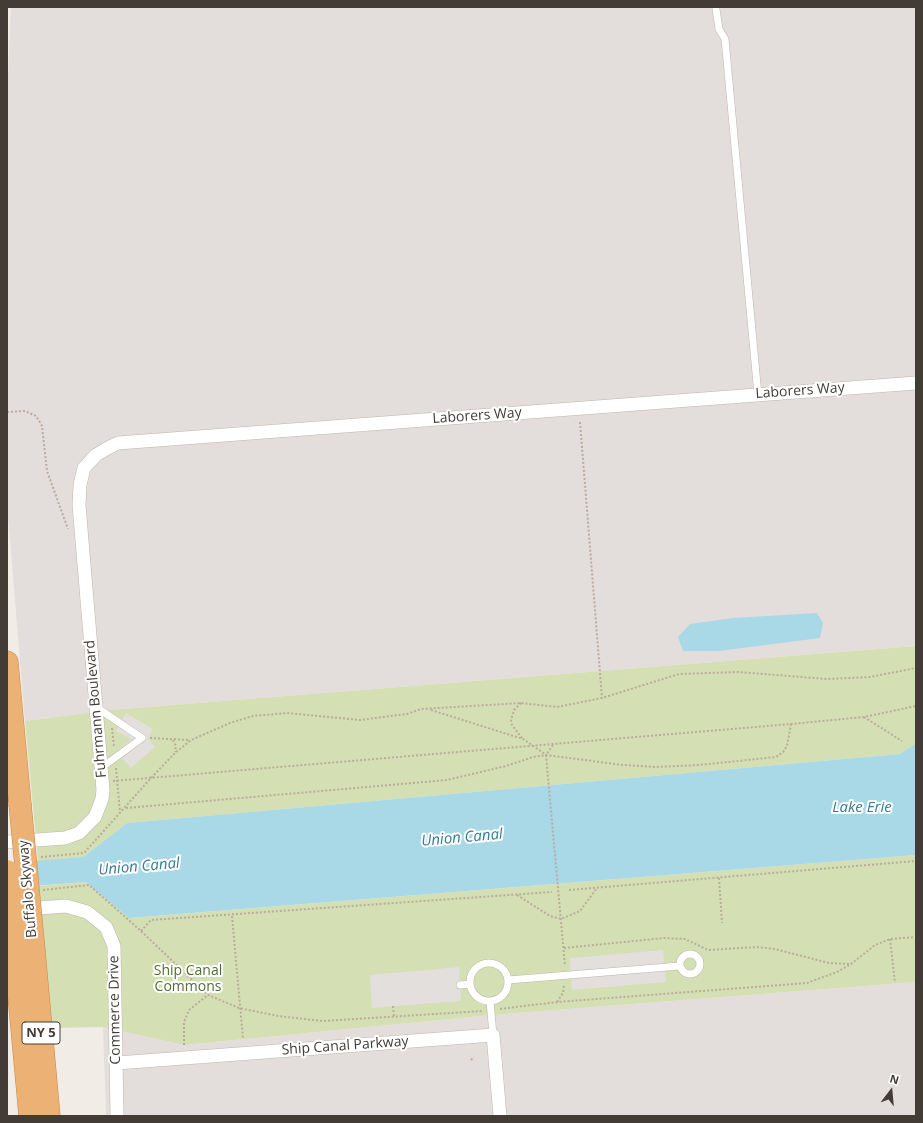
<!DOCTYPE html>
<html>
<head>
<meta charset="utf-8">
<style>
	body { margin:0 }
	#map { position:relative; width:923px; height:1123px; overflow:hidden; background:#f1ece6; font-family:"Open Sans",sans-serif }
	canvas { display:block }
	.frame { position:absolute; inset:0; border:8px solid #433c36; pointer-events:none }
	.north { position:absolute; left:871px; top:1071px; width:40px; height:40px; -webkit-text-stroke:3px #fff; paint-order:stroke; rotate:16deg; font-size:11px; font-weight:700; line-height:16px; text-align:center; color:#433c36 }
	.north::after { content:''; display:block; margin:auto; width:14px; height:18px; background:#433c36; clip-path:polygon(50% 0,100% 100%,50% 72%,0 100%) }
</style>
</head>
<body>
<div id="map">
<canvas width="923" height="1123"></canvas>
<div class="frame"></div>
<div class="north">N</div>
</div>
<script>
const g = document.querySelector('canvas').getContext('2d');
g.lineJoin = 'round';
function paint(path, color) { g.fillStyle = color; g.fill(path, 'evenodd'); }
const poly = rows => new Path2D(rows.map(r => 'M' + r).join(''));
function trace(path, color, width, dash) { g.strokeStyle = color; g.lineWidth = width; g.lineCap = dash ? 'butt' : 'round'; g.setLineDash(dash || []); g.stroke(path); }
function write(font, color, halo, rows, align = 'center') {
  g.font = font + ' "Open Sans",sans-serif'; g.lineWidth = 4; g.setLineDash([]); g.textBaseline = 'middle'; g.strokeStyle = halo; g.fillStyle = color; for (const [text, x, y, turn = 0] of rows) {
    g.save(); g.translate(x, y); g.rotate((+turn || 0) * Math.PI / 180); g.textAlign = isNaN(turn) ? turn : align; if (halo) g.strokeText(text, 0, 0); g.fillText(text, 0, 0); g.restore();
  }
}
paint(poly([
	[11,7,916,7,916,646,110,710,25,721,7,504,7,102],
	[916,982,916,1116,106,1116,103,1027,184,1045,491,1015]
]), '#e3dedb');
paint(poly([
	[916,646,916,743,900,754,127,823,83,857,38,861,25,721,110,710],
	[916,855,916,982,491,1015,184,1045,103,1027,52,1028,39,886,86,882,130,918]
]), '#d4e0b3');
paint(poly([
	[126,713,153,729,148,738,155,747,131,768,116,752,131,739,116,731],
	[663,950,666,982,572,990,570,958],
	[459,967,461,1001,372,1008,370,975]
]), '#e2dfdd');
paint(poly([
	[817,613,823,623,820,638,719,651,683,651,678,637,690,624,733,618],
	[916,743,916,855,129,918,86,882,7,888,7,863,83,857,127,823,900,754]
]), '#a9d8e7');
const lane = poly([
	[716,9,719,29,725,39,758,395],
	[96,707,142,738,101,768],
	'680 964a10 10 0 1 1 20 0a10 10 0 1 1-20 0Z',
	'470 982a19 19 0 1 1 38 0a19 19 0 1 1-38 0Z',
	[508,980,680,966],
	[460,985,470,984],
	[490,1001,493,1035]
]);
const street = poly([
	[7,842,65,838,79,833,95,817,102,799,103,790,79,505,80,485,84,468,96,455,108,448,118,443,916,383],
	[24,909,66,906,87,912,106,927,114,946,117,1116],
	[117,1063,493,1035,500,1116]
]);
const highway = poly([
	[7,662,20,804],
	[34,951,49,1116],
	[15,953,30,1116]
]);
trace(lane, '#beb5ad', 8);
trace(street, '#beb5ad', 14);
trace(highway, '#ca8447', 23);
trace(poly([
	[7,412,25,411,36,416,42,426,47,471,68,529],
	[580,422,602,698],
	[521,703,514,710,511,720,512,725,522,738],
	[431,710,523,739,545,754],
	[864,717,902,741],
	[112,728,114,747],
	[150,738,189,740],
	[173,740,176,746,175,752],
	[553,745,546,755,565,966],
	[116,768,120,812],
	[113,781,791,724,864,717,916,706],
	[126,808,447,780,506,766,533,757,546,755,623,765,656,767,699,765,776,757,783,752,787,746,791,724],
	[41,857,84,853,151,778,175,753,191,740,230,723,253,716,287,713,360,720,407,714,421,709,521,703,557,707,602,698,679,674,738,672,827,679,870,677,916,668],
	[719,878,722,923],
	[43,890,89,885,141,931,208,995,239,1008,278,1016,322,1021,482,1011],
	[569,890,916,861],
	[517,895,550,916,561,919,580,911,597,888],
	[232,916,243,1039],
	[141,931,151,920,552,892],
	[890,939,895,983],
	[564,948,664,938,685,939,708,950,757,947,775,949,829,963,850,964],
	[557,1002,563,993,564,985],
	[393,1006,394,1017],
	[500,1009,557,1002,807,983,837,972,851,964,875,945,890,939,916,937],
	[184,1045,184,1022,189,1010,208,995],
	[471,1060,474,1057]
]), '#bbab9d', 2, [2, 2]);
trace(lane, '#fff', 7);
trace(street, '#fff', 13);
trace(highway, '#ecb175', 22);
const highwayBridge = poly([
	[20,804,34,951],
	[7,871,15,953]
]);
trace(highwayBridge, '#ca8447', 23, []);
trace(highwayBridge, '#ecb175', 22);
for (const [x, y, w] of [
	[41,1033,38]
]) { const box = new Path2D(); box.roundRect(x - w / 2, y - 11, w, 22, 3); g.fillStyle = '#fff'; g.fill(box); trace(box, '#433c36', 1); }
write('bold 13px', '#433c36', null, [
	["NY 5",41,1033]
]);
write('14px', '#433c36', '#fff', [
	["Laborers Way",800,391,-4],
	["Laborers Way",477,416,-4],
	["Fuhrmann Boulevard",96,709,-95],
	["Buffalo Skyway",28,889,-95],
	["Commerce Drive",115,1010,-91],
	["Ship Canal Parkway",345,1046,-4]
]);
write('14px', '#516d31', '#fff', [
	["Ship Canal",188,971],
	["Commons",188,987]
]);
write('italic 15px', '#387b93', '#fff', [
	["Lake Erie",862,808],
	["Union Canal",462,838,-5],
	["Union Canal",139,867,-5]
]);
</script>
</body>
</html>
